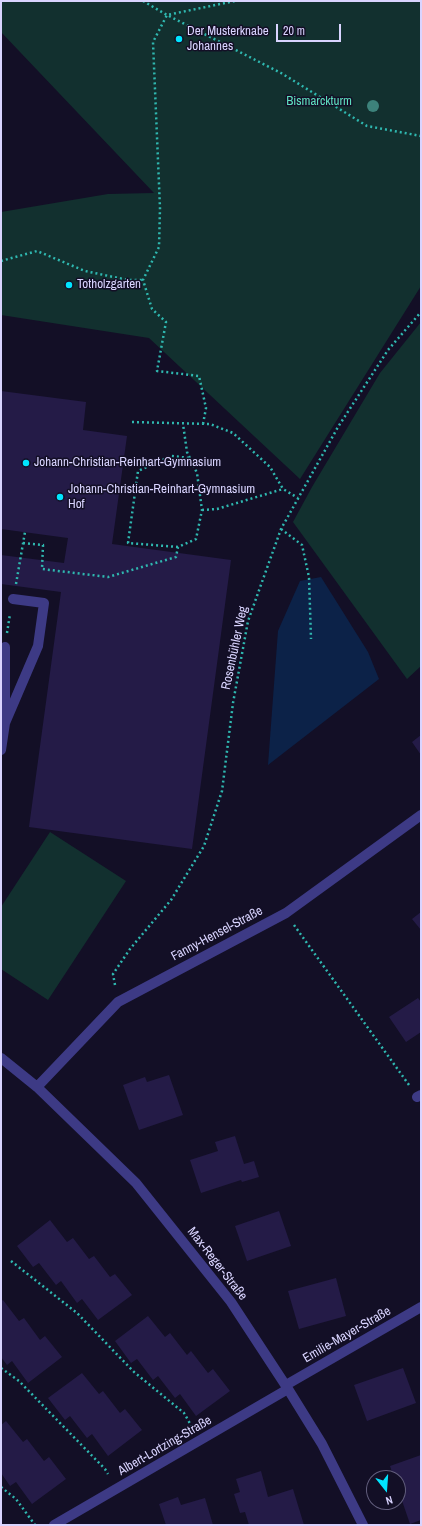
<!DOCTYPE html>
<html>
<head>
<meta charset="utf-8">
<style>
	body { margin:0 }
	#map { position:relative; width:422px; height:1526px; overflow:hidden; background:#130f26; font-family:"Archivo Narrow",sans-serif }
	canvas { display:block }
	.frame { position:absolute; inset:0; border:2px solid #d9d4ff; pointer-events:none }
	.north { position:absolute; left:366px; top:1470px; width:40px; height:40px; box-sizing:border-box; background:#130f26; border:1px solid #625e7d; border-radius:50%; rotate:163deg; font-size:11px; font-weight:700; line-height:16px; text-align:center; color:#d9d4ff }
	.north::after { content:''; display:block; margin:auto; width:14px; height:18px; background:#00e5ff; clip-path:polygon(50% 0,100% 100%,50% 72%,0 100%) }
	.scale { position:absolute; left:276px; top:24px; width:65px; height:18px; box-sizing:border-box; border:2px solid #d9d4ff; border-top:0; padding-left:5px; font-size:12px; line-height:14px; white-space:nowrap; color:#d9d4ff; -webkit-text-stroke:3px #130f26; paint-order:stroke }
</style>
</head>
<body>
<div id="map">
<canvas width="422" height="1526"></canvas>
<div class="frame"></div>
<div class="north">N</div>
<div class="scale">20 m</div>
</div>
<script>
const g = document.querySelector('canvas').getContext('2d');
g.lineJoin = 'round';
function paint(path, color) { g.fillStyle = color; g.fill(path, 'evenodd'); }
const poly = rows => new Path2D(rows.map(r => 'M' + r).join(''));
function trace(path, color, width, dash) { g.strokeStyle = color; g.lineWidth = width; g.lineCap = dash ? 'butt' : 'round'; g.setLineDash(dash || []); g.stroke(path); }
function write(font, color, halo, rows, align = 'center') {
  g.font = font + ' "Archivo Narrow",sans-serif'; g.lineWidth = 3; g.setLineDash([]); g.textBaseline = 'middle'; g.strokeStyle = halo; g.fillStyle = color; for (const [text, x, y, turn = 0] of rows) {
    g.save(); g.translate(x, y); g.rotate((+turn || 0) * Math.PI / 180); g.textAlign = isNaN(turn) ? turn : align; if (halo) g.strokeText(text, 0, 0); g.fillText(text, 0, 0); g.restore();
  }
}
paint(poly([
	[1,1,421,1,421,286,300,479,149,338,1,315,1,212,108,194,154,193,1,32],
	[421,322,421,666,407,679,293,522,312,487,380,373],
	[50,832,126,881,48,1000,1,969,1,907]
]), '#12302f');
paint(poly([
	[321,577,368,652,379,679,268,765,278,631,300,581]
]), '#0c2248');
paint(poly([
	[1,391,86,402,83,430,127,436,112,544,231,560,192,849,29,827,61,592,1,584,1,555,64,563,68,538,1,529],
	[421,735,421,755,412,742],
	[421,912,421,930,412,919],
	[418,998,421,1002,421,1032,406,1042,389,1017],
	[169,1075,183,1115,139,1130,123,1085,145,1077,147,1082],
	[235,1136,244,1164,254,1161,259,1177,242,1182,241,1180,201,1193,190,1160,218,1151,215,1142],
	[279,1211,291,1246,247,1261,235,1226],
	[50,1220,67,1242,73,1238,89,1259,94,1256,110,1277,115,1274,132,1295,98,1320,82,1299,77,1303,61,1281,56,1285,39,1263,33,1267,17,1246],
	[336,1278,346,1316,299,1329,288,1291],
	[3,1300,19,1321,24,1318,40,1340,45,1336,62,1357,28,1383,12,1361,7,1365,1,1357,1,1301],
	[148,1316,165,1337,170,1333,187,1355,191,1351,208,1373,213,1369,230,1391,196,1416,180,1394,175,1398,158,1376,153,1380,137,1359,131,1363,115,1341],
	[403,1368,416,1403,367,1421,354,1385],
	[82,1373,99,1394,103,1391,120,1413,125,1409,142,1430,108,1456,92,1434,87,1438,70,1416,65,1420,48,1398],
	[6,1421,23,1442,27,1439,44,1461,49,1457,66,1479,32,1504,16,1482,10,1486,1,1473,1,1425],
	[421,1455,421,1520,410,1524,398,1489,398,1478,394,1478,390,1466],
	[261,1471,268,1497,293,1489,304,1525,249,1525,245,1512,240,1513,234,1494,240,1492,236,1479],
	[178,1497,181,1505,205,1498,213,1525,166,1525,159,1504]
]), '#241b47');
trace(poly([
	[143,1,167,15,281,73,367,126,421,136],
	[1,261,37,251,85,271,128,280,143,280],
	[132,422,210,424,233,433,270,467,283,489,298,498],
	[203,424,206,408,199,376,157,371,166,322,152,309,143,280,159,247,160,208,153,42,167,15,235,1],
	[202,510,217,509,283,489],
	[281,529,302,545,309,577,311,639],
	[23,543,43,545,42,569,108,577,176,557,178,547,196,539,202,510,197,473,187,452,183,424],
	[178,547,128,543,138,471,171,456,190,458],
	[16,584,25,532],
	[7,633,10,614],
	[294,925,409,1085],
	[115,985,113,974,130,949,171,900,204,846,222,791,233,703,248,621,281,529,338,427,388,350,421,312],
	[11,1261,77,1313,134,1372,184,1413,192,1427],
	[1,1368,19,1381,105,1469,108,1474],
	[1,1487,16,1499,35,1525]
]), '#2fb8b0', 2.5, [2, 3]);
trace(poly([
	[1,722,5,723,38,646,44,603,13,599],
	[1,750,5,723,5,647]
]), '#3d3a85', 10);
trace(poly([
	[1,1058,37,1087,136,1183,231,1302,288,1389,322,1444,363,1525],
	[37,1087,118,1002,286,913,421,815],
	[417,1097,421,1095],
	[286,1385,421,1307],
	[54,1525,288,1389]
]), '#3d3a85', 10);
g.fillStyle = '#3d827b';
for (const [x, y] of [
	[373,106]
]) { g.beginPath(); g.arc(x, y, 6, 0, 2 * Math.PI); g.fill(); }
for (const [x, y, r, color] of [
	[179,39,4,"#00e5ff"],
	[69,285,4,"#00e5ff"],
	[26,463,4,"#00e5ff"],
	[60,497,4,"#00e5ff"]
]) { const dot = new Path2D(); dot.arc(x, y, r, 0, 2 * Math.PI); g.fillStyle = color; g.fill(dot); trace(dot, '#130f26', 1.5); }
write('13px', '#d9d4ff', '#130f26', [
	["Der Musterknabe",187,32],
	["Johannes",187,47],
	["Totholzgarten",77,285],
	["Johann-Christian-Reinhart-Gymnasium",34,463],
	["Johann-Christian-Reinhart-Gymnasium",68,490],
	["Hof",68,505]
], 'left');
write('13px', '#5fe0c0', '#130f26', [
	["Bismarckturm",319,102]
]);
write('13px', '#d9d4ff', '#130f26', [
	["Rosenbühler Weg",235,648,-78],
	["Fanny-Hensel-Straße",217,934,-28],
	["Max-Reger-Straße",217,1264,52],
	["Emilie-Mayer-Straße",347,1335,-30],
	["Albert-Lortzing-Straße",165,1446,-30]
]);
</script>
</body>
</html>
